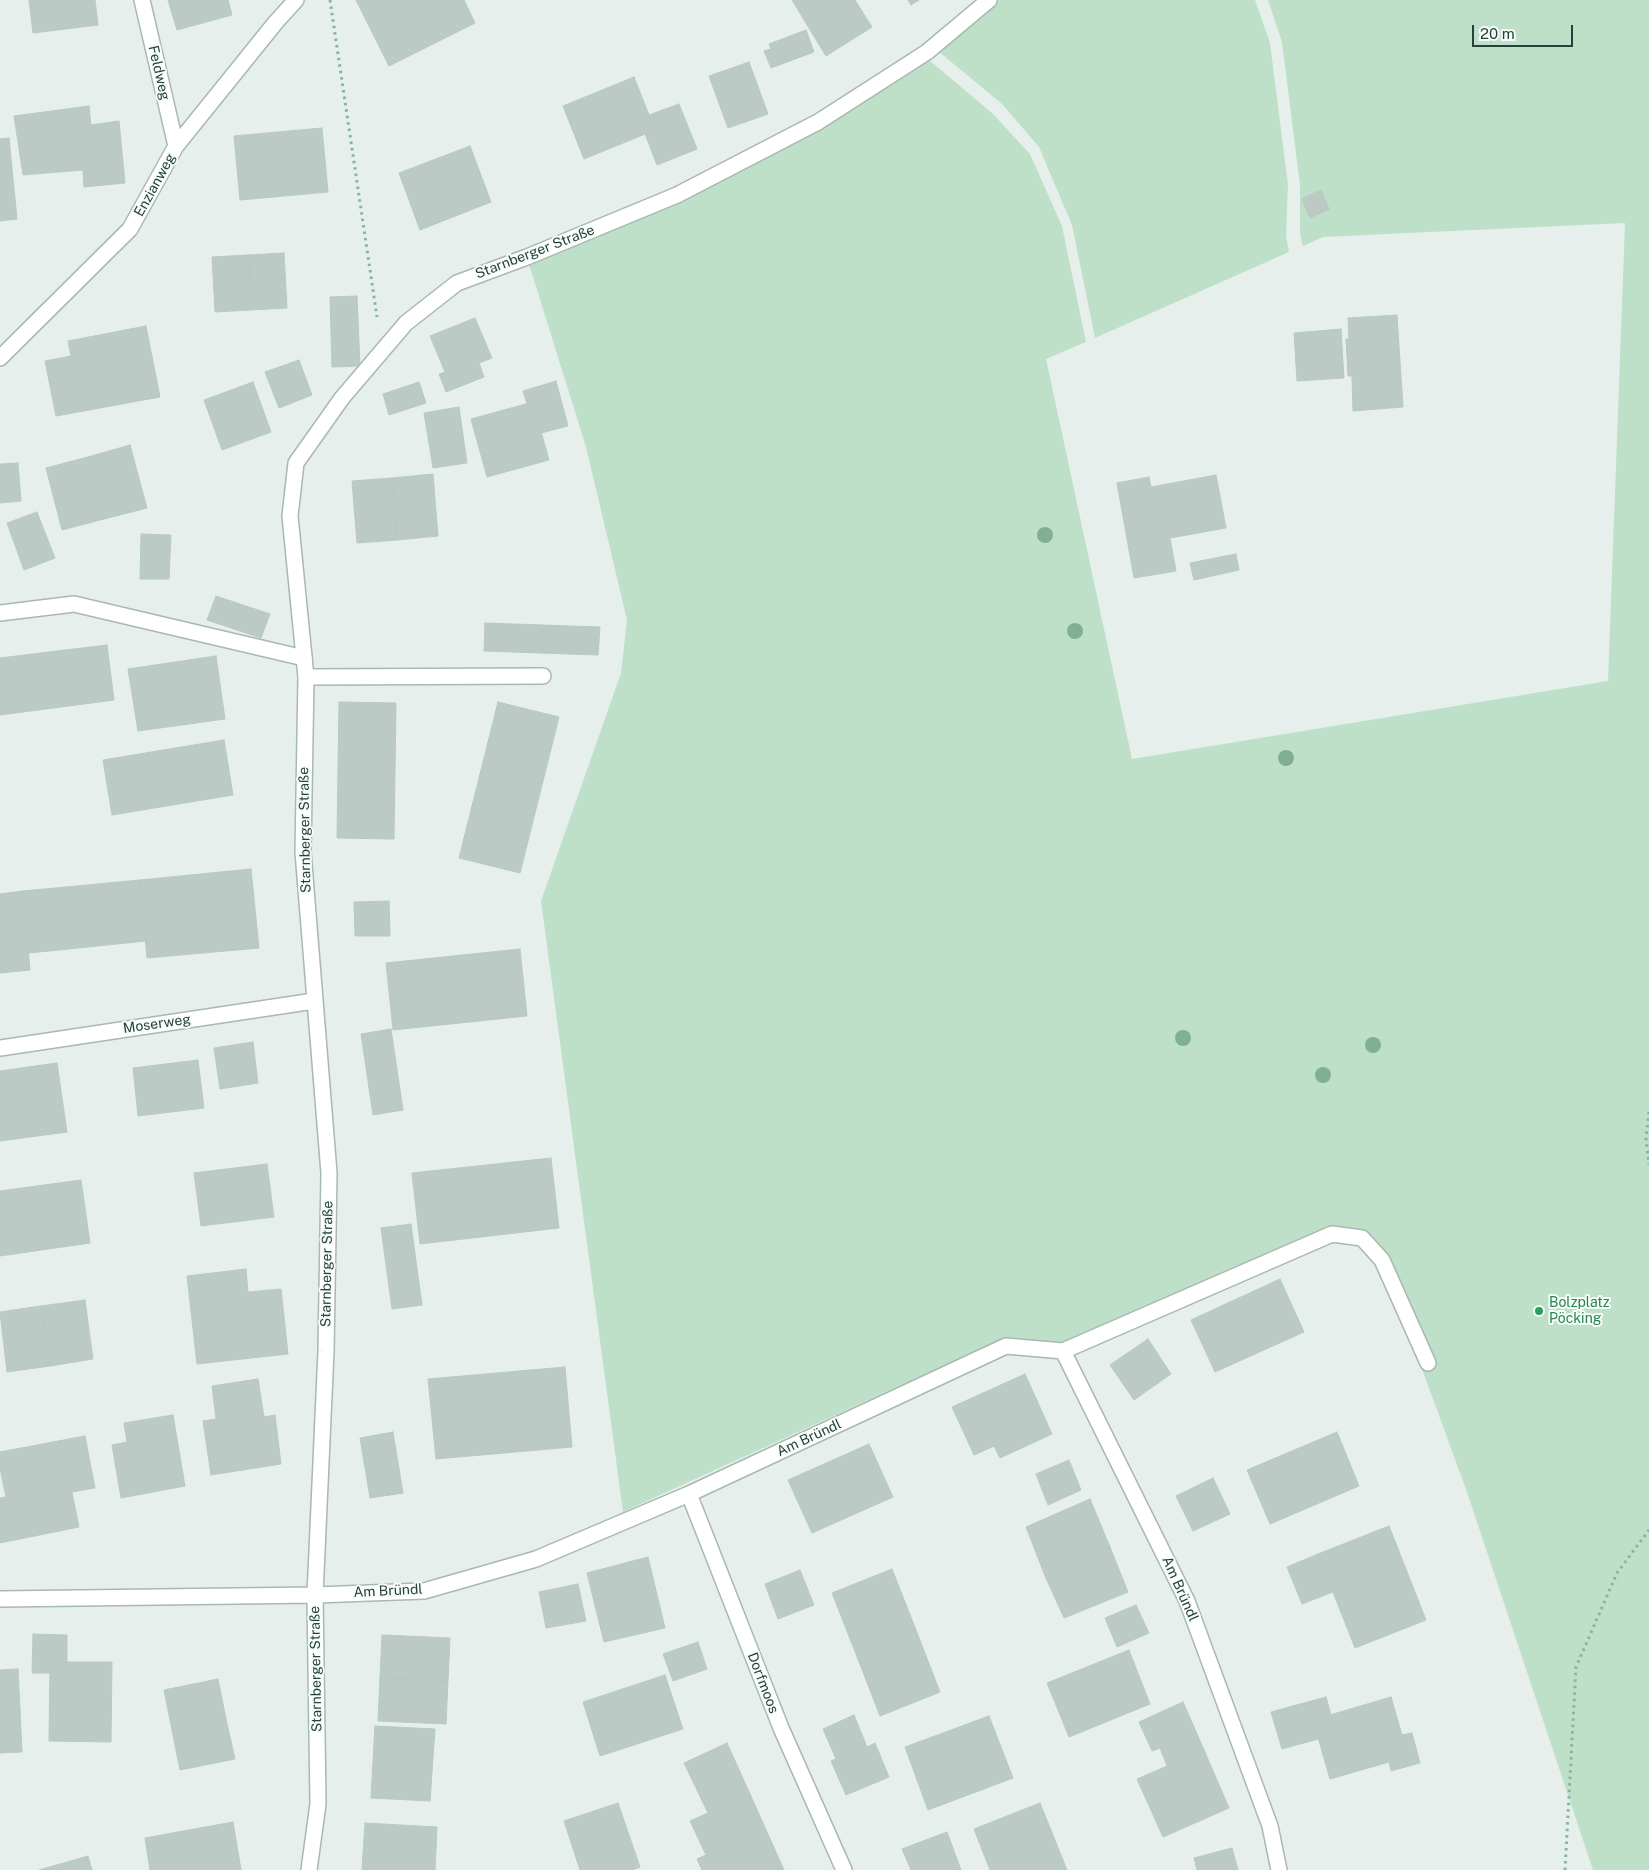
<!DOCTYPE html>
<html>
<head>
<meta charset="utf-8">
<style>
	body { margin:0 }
	#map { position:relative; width:1649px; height:1870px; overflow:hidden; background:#e6efeb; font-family:"Public Sans",sans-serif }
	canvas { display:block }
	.scale { position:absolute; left:1472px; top:25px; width:101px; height:22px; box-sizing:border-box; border:2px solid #24423a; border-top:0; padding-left:6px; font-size:15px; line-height:18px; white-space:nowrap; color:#24423a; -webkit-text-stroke:4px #f7fbf9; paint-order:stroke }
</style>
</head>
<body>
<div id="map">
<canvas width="1649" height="1870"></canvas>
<div class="scale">20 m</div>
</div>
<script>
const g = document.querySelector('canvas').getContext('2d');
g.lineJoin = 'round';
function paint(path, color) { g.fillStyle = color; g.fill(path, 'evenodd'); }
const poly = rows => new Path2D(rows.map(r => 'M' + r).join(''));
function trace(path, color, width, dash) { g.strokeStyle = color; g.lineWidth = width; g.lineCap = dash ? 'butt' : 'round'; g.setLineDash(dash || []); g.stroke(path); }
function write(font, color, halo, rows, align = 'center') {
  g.font = font + ' "Public Sans",sans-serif'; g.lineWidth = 4; g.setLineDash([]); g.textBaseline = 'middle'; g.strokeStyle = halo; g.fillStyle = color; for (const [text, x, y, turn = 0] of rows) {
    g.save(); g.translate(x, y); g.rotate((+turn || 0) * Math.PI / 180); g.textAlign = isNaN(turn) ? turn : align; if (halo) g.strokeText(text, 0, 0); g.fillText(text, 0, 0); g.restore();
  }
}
paint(poly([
	[999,0,1255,0,1270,43,1288,185,1286,236,1289,252,1095,338,1072,225,1039,147,1002,104,938,51],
	[1268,0,1649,0,1649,1870,1593,1870,1467,1492,1422,1369,1435,1364,1389,1257,1330,1229,1064,1343,1004,1338,623,1512,541,901,621,673,627,620,586,447,529,264,680,202,820,128,928,59,993,114,1030,154,1062,226,1086,342,1046,359,1132,759,1608,681,1625,223,1323,237,1303,246,1300,234,1300,185,1282,42]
]), '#bfe0c8');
const building = poly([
	[29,0,95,0,98,25,33,33,29,0],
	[168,0,228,0,232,15,177,30,168,0],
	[356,0,464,0,475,23,389,66,356,0],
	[792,0,855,0,872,27,826,56,792,0],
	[908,0,919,0,911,5,908,0],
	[806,30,814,52,771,68,764,51,771,49,769,44,806,30],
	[749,62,768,114,728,128,709,76,749,62],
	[634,77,655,130,584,159,563,106,634,77],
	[679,104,697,149,657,165,645,134,655,130,649,115,679,104],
	[89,106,91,125,119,121,125,183,84,187,83,170,23,175,14,116,89,106],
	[322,128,328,192,240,200,234,136,322,128],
	[9,138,17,219,0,221,0,139,9,138],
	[470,146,491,202,420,230,399,173,470,146],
	[1321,190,1329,209,1310,218,1302,199,1321,190],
	[284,253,287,308,251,310,248,255,284,253],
	[248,255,251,310,215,312,212,257,248,255],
	[357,296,360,366,332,367,330,297,357,296],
	[1397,315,1403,407,1353,411,1352,376,1348,376,1346,339,1349,339,1348,318,1397,315],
	[475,318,492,358,479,363,484,377,446,392,439,374,445,372,430,336,475,318],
	[146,326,160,397,56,416,45,361,71,356,68,341,146,326],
	[1341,329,1344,378,1297,381,1294,333,1341,329],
	[299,360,312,395,279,408,265,372,299,360],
	[556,381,568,426,541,433,533,402,527,404,523,391,556,381],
	[253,382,271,432,222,450,204,400,253,382],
	[419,382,426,403,389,415,383,394,419,382],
	[533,402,549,460,487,477,471,419,533,402],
	[459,407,467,463,433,468,424,413,459,407],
	[130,445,147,508,104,519,88,457,130,445],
	[88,457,104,519,62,530,46,468,88,457],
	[18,463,21,501,0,503,0,464,18,463],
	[433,474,438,536,397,540,392,478,433,474],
	[1216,475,1226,528,1170,538,1176,571,1134,578,1117,483,1149,477,1151,487,1216,475],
	[392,478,397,540,357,543,352,481,392,478],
	[37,512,55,558,24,570,7,523,37,512],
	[141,534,171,535,169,579,140,579,141,534],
	[1236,554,1239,570,1194,580,1190,563,1236,554],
	[216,596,270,614,261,638,207,620,216,596],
	[485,623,600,627,598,655,484,651,485,623],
	[107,645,114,700,0,715,0,658,107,645],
	[216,656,225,719,138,731,128,669,216,656],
	[339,702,396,703,394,839,337,838,339,702],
	[498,702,559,717,520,873,459,858,498,702],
	[224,740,233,795,112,815,103,760,224,740],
	[251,869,259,948,147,958,140,880,251,869],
	[140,880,146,941,29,953,23,891,140,880],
	[23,891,30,970,0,973,0,894,23,891],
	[389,901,390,936,355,936,354,902,389,901],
	[520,949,527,1016,393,1030,386,963,520,949],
	[391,1029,403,1110,373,1115,361,1034,391,1029],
	[253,1042,258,1083,220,1089,214,1048,253,1042],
	[198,1060,204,1108,138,1116,133,1068,198,1060],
	[57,1063,67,1132,0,1141,0,1071,57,1063],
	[551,1158,559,1228,420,1244,412,1173,551,1158],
	[267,1164,274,1217,201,1226,194,1173,267,1164],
	[81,1180,90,1243,0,1256,0,1191,81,1180],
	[411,1224,422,1305,392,1309,381,1228,411,1224],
	[246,1269,248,1292,281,1289,288,1354,197,1364,187,1276,246,1269],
	[1280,1279,1304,1332,1215,1372,1191,1320,1280,1279],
	[85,1300,93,1359,50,1366,41,1306,85,1300],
	[41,1306,50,1366,7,1372,0,1312,41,1306],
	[1148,1339,1171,1374,1134,1400,1110,1365,1148,1339],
	[565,1367,572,1447,436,1459,428,1379,565,1367],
	[1025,1374,1052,1434,1000,1458,994,1446,974,1455,952,1407,1025,1374],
	[258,1379,264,1417,275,1415,281,1464,211,1475,203,1421,216,1419,212,1386,258,1379],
	[173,1415,185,1486,121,1498,112,1445,127,1442,124,1423,173,1415],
	[393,1432,403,1493,370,1498,360,1438,393,1432],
	[1337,1432,1359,1486,1270,1524,1247,1470,1337,1432],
	[85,1436,95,1488,72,1492,79,1527,0,1543,0,1498,6,1497,0,1468,0,1452,85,1436],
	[869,1444,893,1497,812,1533,788,1480,869,1444],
	[1069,1460,1081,1490,1048,1505,1036,1474,1069,1460],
	[1213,1478,1230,1514,1193,1531,1176,1496,1213,1478],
	[1090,1499,1110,1547,1045,1576,1026,1527,1090,1499],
	[1389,1526,1426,1620,1355,1648,1318,1554,1389,1526],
	[1110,1547,1128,1592,1064,1618,1045,1576,1110,1547],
	[1318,1554,1333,1592,1302,1604,1287,1567,1318,1554],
	[648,1557,665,1628,604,1642,587,1573,648,1557],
	[892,1569,916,1630,856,1654,832,1593,892,1569],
	[800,1570,814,1605,778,1619,765,1584,800,1570],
	[578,1584,586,1621,546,1628,539,1592,578,1584],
	[1136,1605,1149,1633,1117,1647,1105,1618,1136,1605],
	[916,1630,940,1692,880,1716,856,1654,916,1630],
	[33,1634,67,1635,67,1662,50,1662,50,1673,32,1673,33,1634],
	[382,1635,450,1638,448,1681,380,1678,382,1635],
	[698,1642,707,1669,673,1681,663,1654,698,1642],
	[1129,1650,1150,1704,1069,1737,1047,1683,1129,1650],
	[50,1662,112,1662,111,1742,49,1741,50,1662],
	[18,1669,20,1710,0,1712,0,1670,18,1669],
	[665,1675,683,1729,600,1756,583,1702,665,1675],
	[380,1678,448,1681,446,1724,378,1721,380,1678],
	[218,1679,226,1719,172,1730,164,1690,218,1679],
	[1326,1697,1331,1715,1313,1720,1318,1739,1282,1749,1271,1712,1326,1697],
	[1391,1697,1402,1735,1412,1733,1420,1763,1391,1771,1389,1762,1330,1779,1313,1720,1391,1697],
	[1183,1702,1204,1750,1167,1766,1160,1748,1152,1751,1139,1722,1183,1702],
	[20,1710,22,1752,0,1753,0,1712,20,1710],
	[854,1715,867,1747,875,1743,889,1777,846,1795,831,1761,836,1759,823,1729,854,1715],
	[989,1716,1013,1778,928,1810,905,1747,989,1716],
	[226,1719,235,1759,180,1770,172,1730,226,1719],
	[375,1726,435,1729,430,1801,371,1798,375,1726],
	[727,1743,750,1794,708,1813,684,1763,727,1743],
	[1204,1750,1229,1808,1163,1837,1137,1779,1204,1750],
	[750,1794,784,1870,702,1870,697,1859,706,1855,690,1821,750,1794],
	[618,1803,640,1867,632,1870,580,1870,564,1821,618,1803],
	[1040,1803,1067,1870,990,1870,974,1829,1040,1803],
	[233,1822,241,1870,150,1870,145,1838,233,1822],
	[365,1823,437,1827,435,1870,362,1870,365,1823],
	[947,1832,961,1870,911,1870,902,1849,947,1832],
	[1232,1848,1238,1870,1197,1870,1194,1858,1232,1848],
	[88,1856,92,1870,39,1870,88,1856]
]);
paint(building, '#bbcac4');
trace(building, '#b8c9c2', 1);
const service = poly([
	[0,613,74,604,304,658],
	[306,677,543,676],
	[1063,1351,1332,1234,1362,1238,1382,1260,1428,1363]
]);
const minor = poly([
	[142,0,176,146],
	[0,358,130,229,176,146,276,22,296,0],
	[0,1048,314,1001],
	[689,1494,781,1728,844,1870],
	[0,1599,315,1595,424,1591,536,1559,689,1494,1006,1346,1063,1351,1187,1601,1270,1826,1279,1870],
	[309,1870,318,1804,315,1595,326,1351,329,1173,303,852,306,677,290,516,296,463,342,398,406,323,457,283,527,257,677,195,818,122,927,52,989,0]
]);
trace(service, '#a8b8b2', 18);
trace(minor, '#a8b8b2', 18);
trace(poly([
	[330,0,377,317],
	[1649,1112,1646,1138,1649,1165],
	[1565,1870,1576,1667,1617,1573,1649,1530]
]), '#86b3a5', 3, [2.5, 4]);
trace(service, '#fff', 15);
trace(minor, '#fff', 15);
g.fillStyle = '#80af93';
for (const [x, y] of [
	[1045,535],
	[1075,631],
	[1286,758],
	[1183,1038],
	[1373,1045],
	[1323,1075]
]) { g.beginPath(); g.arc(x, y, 8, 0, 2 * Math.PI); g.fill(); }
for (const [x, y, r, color] of [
	[1539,1311,5,"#2e9e5b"]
]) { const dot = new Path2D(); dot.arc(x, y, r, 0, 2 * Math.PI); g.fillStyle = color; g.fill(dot); trace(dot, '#f7fbf9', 2); }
write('14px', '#24423a', '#f7fbf9', [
	["Feldweg",159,73,77],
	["Enzianweg",155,185,-61],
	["Starnberger Straße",535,252,-21],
	["Starnberger Straße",305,830,-91],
	["Moserweg",157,1024,-8],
	["Starnberger Straße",327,1264,-89],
	["Am Bründl",809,1438,-25],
	["Am Bründl",1180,1589,66],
	["Am Bründl",388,1591,-3],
	["Starnberger Straße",316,1669,-91],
	["Dorfmoos",763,1683,69]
]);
write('14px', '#27864d', '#f7fbf9', [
	["Bolzplatz",1549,1303],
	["Pöcking",1549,1319]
], 'left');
</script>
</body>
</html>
